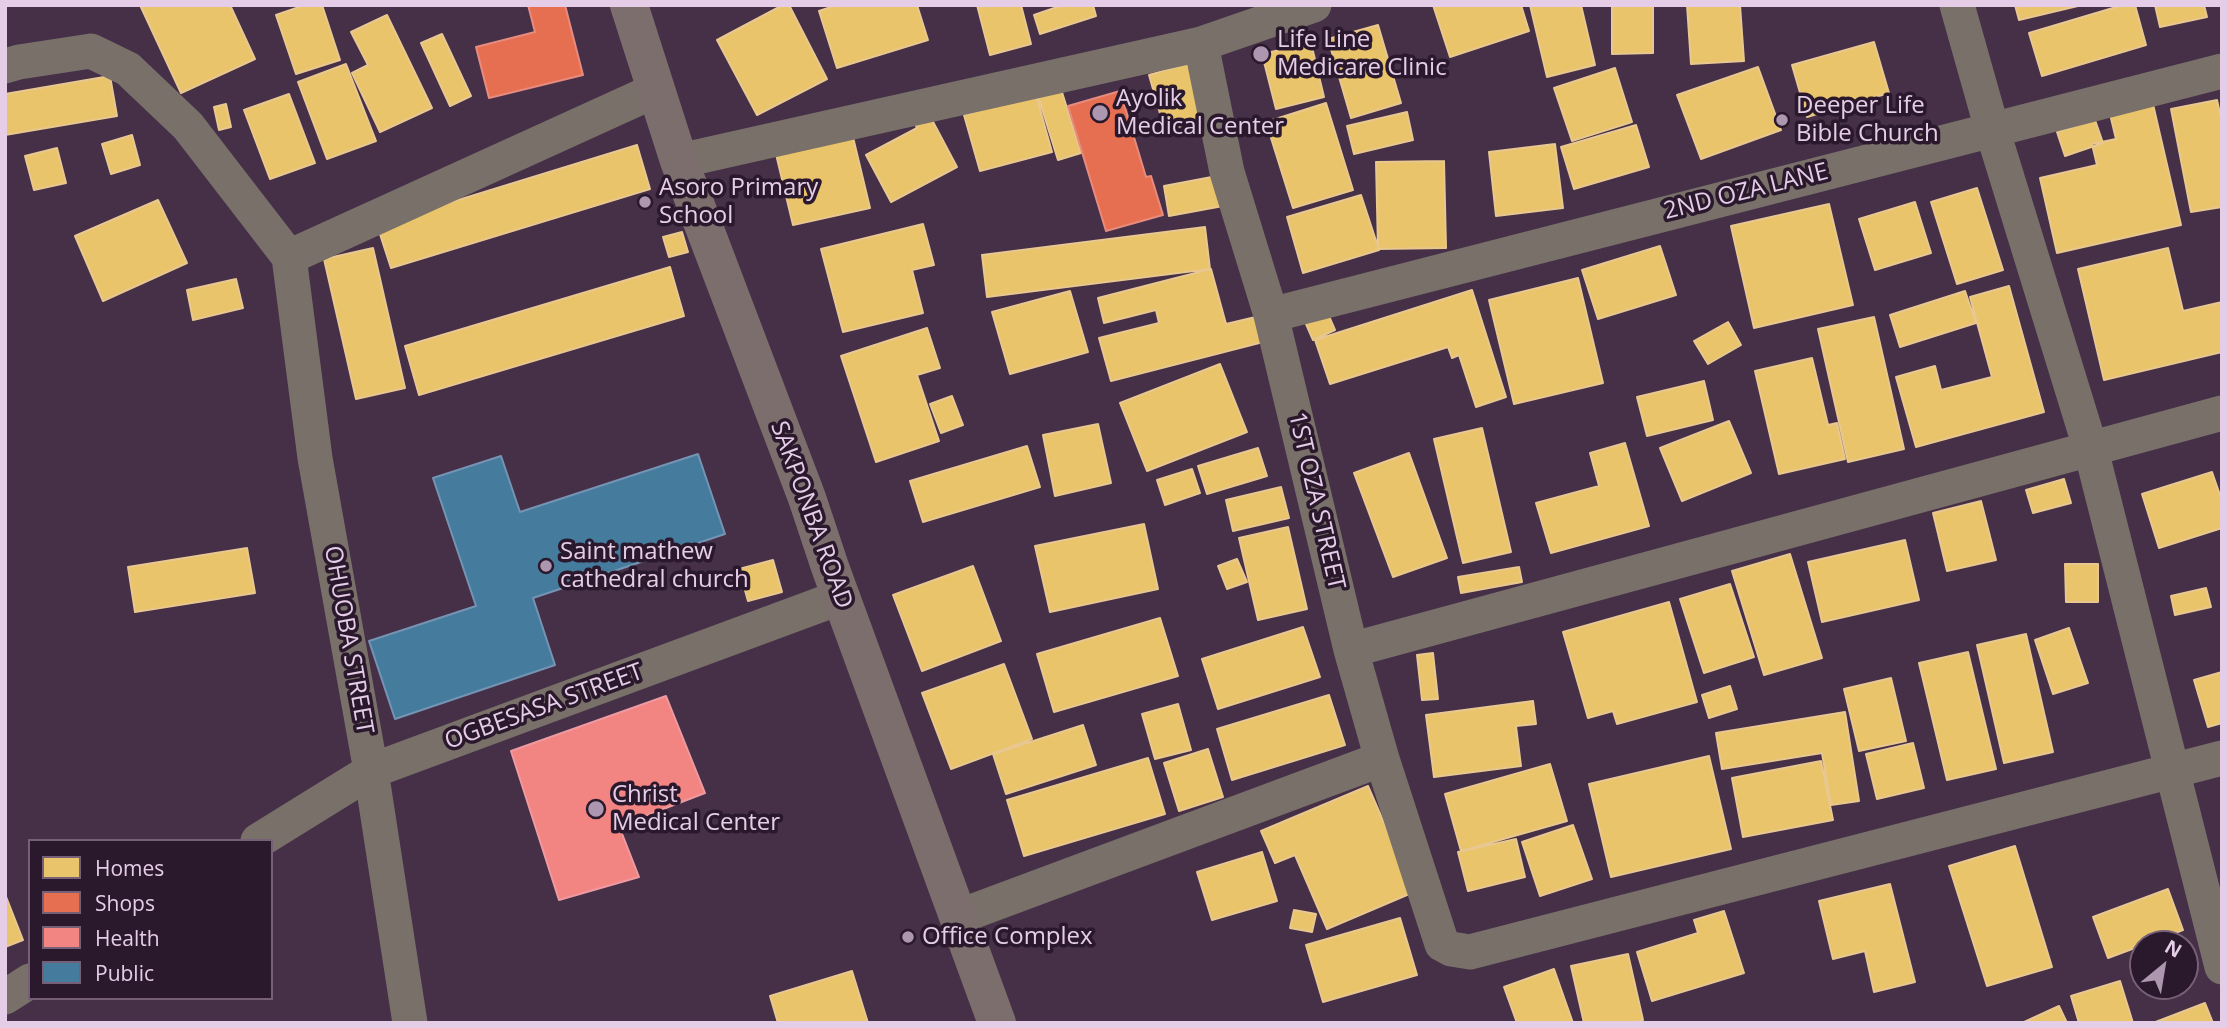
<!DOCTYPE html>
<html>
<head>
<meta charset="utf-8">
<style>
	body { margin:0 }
	#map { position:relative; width:2227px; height:1028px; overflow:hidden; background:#453048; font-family:"Open Sans",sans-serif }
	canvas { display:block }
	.frame { position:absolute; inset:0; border:7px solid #e5cde7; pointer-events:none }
	.legend { position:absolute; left:28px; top:839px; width:245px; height:161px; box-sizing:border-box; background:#2a182c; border:2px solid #756077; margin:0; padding:9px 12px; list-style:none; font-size:21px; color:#e5cde7 }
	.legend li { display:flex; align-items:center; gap:14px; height:35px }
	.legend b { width:35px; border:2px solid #756077 }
	.north { position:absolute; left:2129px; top:930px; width:70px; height:70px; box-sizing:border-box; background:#2a182c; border:2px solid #756077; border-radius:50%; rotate:30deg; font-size:19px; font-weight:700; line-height:28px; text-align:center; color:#e5cde7 }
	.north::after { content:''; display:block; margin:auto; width:24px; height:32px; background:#ad96af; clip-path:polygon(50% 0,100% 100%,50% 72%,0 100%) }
</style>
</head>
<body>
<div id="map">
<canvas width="2227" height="1028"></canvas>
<div class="frame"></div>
<ul class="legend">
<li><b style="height:19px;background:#e9c46a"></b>Homes</li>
<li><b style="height:19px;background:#e76f51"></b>Shops</li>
<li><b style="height:19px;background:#f28482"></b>Health</li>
<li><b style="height:19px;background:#457b9d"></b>Public</li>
</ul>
<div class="north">N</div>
</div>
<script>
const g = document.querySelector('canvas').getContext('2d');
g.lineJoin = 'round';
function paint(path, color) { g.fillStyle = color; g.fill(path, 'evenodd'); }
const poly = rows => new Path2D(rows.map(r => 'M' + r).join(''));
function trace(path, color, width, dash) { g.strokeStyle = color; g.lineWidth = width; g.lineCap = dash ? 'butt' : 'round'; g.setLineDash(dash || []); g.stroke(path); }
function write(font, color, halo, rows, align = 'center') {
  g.font = font + ' "Open Sans",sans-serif'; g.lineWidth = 7; g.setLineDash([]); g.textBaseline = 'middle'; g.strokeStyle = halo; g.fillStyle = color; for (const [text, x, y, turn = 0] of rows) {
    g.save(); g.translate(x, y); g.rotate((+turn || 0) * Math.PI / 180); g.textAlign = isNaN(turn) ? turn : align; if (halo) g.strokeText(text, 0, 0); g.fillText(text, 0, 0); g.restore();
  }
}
const homes = poly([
	[140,5,230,5,255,59,181,93,140,5],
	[305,5,322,5,340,60,296,74,276,15,305,5],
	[783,5,789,5,827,79,757,115,717,40,783,5],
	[837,5,917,5,928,40,837,68,819,11,837,5],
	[977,5,1021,5,1031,44,990,55,977,5],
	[1063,5,1093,5,1096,16,1040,34,1034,15,1063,5],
	[1433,5,1521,5,1529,31,1450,57,1433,5],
	[1530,5,1581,5,1595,65,1547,77,1530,5],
	[1612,5,1653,5,1653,53,1612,54,1612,5],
	[1687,5,1740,5,1744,61,1691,64,1687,5],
	[2015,5,2082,5,2019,20,2015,5],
	[2123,5,2135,5,2146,45,2042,76,2029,33,2123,5],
	[2155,5,2204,5,2207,17,2160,27,2155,5],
	[387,15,432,108,380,132,352,73,368,65,351,32,387,15],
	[1378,25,1401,103,1351,118,1328,39,1378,25],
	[442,34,471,96,450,106,421,43,442,34],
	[1874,42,1889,93,1807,117,1792,65,1874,42],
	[1311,43,1324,97,1276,109,1262,54,1311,43],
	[1198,61,1214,116,1165,131,1149,75,1198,61],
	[346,64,376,141,327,159,298,82,346,64],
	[1758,67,1781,130,1701,159,1677,95,1758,67],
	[1615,68,1632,122,1572,141,1554,88,1615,68],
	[110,76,117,116,5,135,5,94,110,76],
	[1061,89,1081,153,1058,160,1038,96,1061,89],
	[289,94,315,163,270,179,244,110,289,94],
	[1036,95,1052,152,980,171,964,115,1036,95],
	[2152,100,2181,225,2057,253,2040,178,2097,165,2092,144,2116,139,2109,110,2152,100],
	[2217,100,2222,123,2222,207,2191,212,2171,109,2217,100],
	[1326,103,1353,190,1293,208,1266,122,1326,103],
	[226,104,231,127,219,130,214,107,226,104],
	[1407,112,1413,140,1354,154,1347,126,1407,112],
	[931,118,957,167,891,202,866,155,917,128,916,126,931,118],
	[2095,120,2103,143,2065,156,2057,132,2095,120],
	[1636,125,1649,167,1574,189,1561,147,1636,125],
	[852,133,870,208,793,225,775,150,852,133],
	[132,135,140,165,111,174,102,144,132,135],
	[1555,144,1563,208,1496,216,1489,152,1555,144],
	[637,145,650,189,391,268,377,225,637,145],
	[57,148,66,183,34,190,25,156,57,148],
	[1444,161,1446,248,1378,249,1376,162,1444,161],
	[1217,176,1223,206,1169,216,1164,186,1217,176],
	[1977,188,2003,270,1957,284,1931,202,1977,188],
	[1361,195,1379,250,1303,273,1287,217,1361,195],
	[158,200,187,263,103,301,75,236,158,200],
	[1915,202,1931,253,1875,270,1859,219,1915,202],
	[1829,204,1853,305,1754,328,1731,226,1829,204],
	[923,224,934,265,912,270,923,313,843,332,821,249,923,224],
	[1205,227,1210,269,987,297,982,255,1205,227],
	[682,232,688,252,669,257,663,237,682,232],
	[1660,246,1676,295,1598,319,1582,270,1660,246],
	[373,248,405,388,356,399,324,259,373,248],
	[2168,248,2183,311,2222,302,2222,352,2104,380,2078,269,2168,248],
	[670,267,684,316,419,395,405,346,670,267],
	[1211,269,1226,324,1264,315,1271,340,1111,381,1099,338,1159,323,1156,310,1104,323,1098,298,1211,269],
	[1578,278,1603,383,1514,404,1489,300,1578,278],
	[236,279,243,308,193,320,187,290,236,279],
	[2009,286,2044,412,1916,447,1896,377,1935,366,1941,390,1992,377,1970,297,2009,286],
	[1472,290,1506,397,1476,407,1459,355,1452,358,1448,347,1330,384,1315,340,1472,290],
	[1070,291,1088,352,1010,374,992,312,1070,291],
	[1965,291,1976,323,1900,347,1890,315,1965,291],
	[1328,314,1335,330,1313,340,1306,324,1328,314],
	[1874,317,1904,449,1848,462,1818,329,1874,317],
	[1728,322,1741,345,1708,364,1694,341,1728,322],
	[927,328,940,368,917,375,939,441,876,462,841,356,927,328],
	[1812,358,1828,425,1837,423,1845,459,1779,474,1755,371,1812,358],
	[1220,364,1247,432,1147,471,1120,403,1220,364],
	[1704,381,1713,420,1647,436,1637,397,1704,381],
	[952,396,963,425,941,433,930,404,952,396],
	[1729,421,1751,473,1682,501,1660,448,1729,421],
	[1098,424,1111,483,1055,496,1043,435,1098,424],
	[1482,428,1511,552,1463,563,1434,439,1482,428],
	[1625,443,1649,526,1551,553,1536,503,1599,486,1590,453,1625,443],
	[1027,446,1040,487,923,522,910,481,1027,446],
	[1258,448,1267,476,1207,494,1198,466,1258,448],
	[1409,453,1447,558,1393,577,1354,473,1409,453],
	[1192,469,1200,493,1165,505,1157,480,1192,469],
	[2212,472,2222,501,2222,528,2159,548,2142,494,2212,472],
	[2064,479,2071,503,2033,513,2026,490,2064,479],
	[1281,487,1289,518,1233,531,1226,500,1281,487],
	[1981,501,1996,560,1947,571,1933,513,1981,501],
	[1144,524,1158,589,1050,612,1035,546,1144,524],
	[1288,527,1307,609,1258,620,1239,538,1288,527],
	[1905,540,1919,600,1822,622,1808,562,1905,540],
	[247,548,255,593,135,612,128,567,247,548],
	[1790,554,1822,658,1764,675,1732,571,1790,554],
	[1237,559,1247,582,1227,589,1218,566,1237,559],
	[773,560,782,592,748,601,739,569,773,560],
	[2065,564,2098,564,2098,602,2066,602,2065,564],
	[973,566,1001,641,922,671,893,595,973,566],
	[1519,567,1522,582,1461,593,1458,577,1519,567],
	[1730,584,1754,657,1704,673,1680,599,1730,584],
	[2206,588,2211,607,2175,615,2171,596,2206,588],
	[1669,602,1697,702,1617,724,1613,711,1588,718,1563,632,1669,602],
	[1160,618,1178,676,1054,712,1037,654,1160,618],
	[1303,627,1320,677,1218,709,1202,659,1303,627],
	[2069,628,2088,683,2053,694,2035,640,2069,628],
	[2026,634,2053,752,2004,763,1977,645,2026,634],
	[1968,652,1996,769,1947,780,1919,663,1968,652],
	[1433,653,1438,699,1422,700,1417,655,1433,653],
	[1004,664,1032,739,951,769,922,693,1004,664],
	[2222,672,2222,723,2208,727,2194,680,2222,672],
	[1891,678,1906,741,1859,751,1844,689,1891,678],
	[1730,686,1737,709,1709,718,1702,695,1730,686],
	[1329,695,1345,745,1232,780,1217,729,1329,695],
	[1533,701,1536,724,1516,726,1521,766,1434,777,1426,715,1533,701],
	[1178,704,1191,750,1155,759,1142,714,1178,704],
	[1845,712,1859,801,1831,805,1822,753,1722,769,1716,733,1845,712],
	[1083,725,1096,765,1006,794,993,754,1083,725],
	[1913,743,1924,788,1877,799,1866,754,1913,743],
	[1208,749,1223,797,1179,811,1164,763,1208,749],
	[1709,756,1731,849,1611,877,1589,784,1709,756],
	[1148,758,1165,814,1024,856,1007,800,1148,758],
	[1821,761,1833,820,1743,837,1732,778,1821,761],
	[1550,764,1567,821,1461,851,1445,794,1550,764],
	[1368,786,1414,892,1327,929,1295,855,1275,863,1261,831,1368,786],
	[1573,825,1592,879,1540,896,1522,842,1573,825],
	[1516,839,1525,877,1468,891,1458,852,1516,839],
	[2015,846,2052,967,1987,986,1949,866,2015,846],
	[1262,852,1277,901,1212,920,1197,872,1262,852],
	[1890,884,1915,982,1874,992,1865,951,1833,959,1819,901,1890,884],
	[2168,889,2183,930,2108,958,2093,917,2168,889],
	[5,894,23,940,5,947,5,894],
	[1294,910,1316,914,1312,932,1290,928,1294,910],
	[1724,911,1744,973,1652,1001,1637,952,1698,933,1694,920,1724,911],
	[1400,918,1417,975,1323,1002,1306,945,1400,918],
	[1628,954,1643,1020,1633,1023,1584,1023,1571,966,1628,954],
	[1554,969,1573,1023,1517,1023,1504,987,1554,969],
	[852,971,868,1023,778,1023,770,996,852,971],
	[2120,981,2133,1023,2079,1023,2071,996,2120,981],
	[2205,1003,2213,1023,2153,1023,2205,1003],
	[2059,1006,2067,1023,2022,1023,2059,1006]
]);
paint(homes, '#e9c46a');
trace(homes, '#e8c790', 2);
const shops = poly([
	[528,5,565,5,583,75,489,98,476,47,535,32,528,5],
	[1120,91,1146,177,1151,176,1163,215,1106,231,1068,106,1120,91]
]);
paint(shops, '#e76f51');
trace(shops, '#e68b7e', 2);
const health = poly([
	[666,696,705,793,619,826,639,877,559,900,511,751,666,696]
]);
paint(health, '#f28482');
trace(health, '#ee9aa0', 2);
const public = poly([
	[698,454,725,534,533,598,555,665,395,719,369,641,476,606,433,478,501,456,520,512,698,454]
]);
paint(public, '#457b9d');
trace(public, '#7594b3', 2);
trace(poly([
	[1957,5,1992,129,2091,450,2222,967],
	[1201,44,1227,172,1271,315,1351,650,1382,759,1442,944,1451,949,1470,952,2222,758],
	[5,66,19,62,91,51,128,69,188,126,289,257,315,458,371,771,410,1023],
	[679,161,1201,44,1314,5],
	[289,257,656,90],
	[1271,315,2222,71],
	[1351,650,2222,413],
	[258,841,371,771,841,597],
	[958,917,1382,759],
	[5,997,30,981]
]), '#797069', 35);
trace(poly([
	[629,5,679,161,807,498,830,567,997,1023]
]), '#7c6e6c', 38);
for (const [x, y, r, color] of [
	[1261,54,9,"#ad96af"],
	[1100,113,9,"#ad96af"],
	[1782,120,7,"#ad96af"],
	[645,202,7,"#ad96af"],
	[546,566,7,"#ad96af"],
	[596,809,9,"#ad96af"],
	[908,937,7,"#ad96af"]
]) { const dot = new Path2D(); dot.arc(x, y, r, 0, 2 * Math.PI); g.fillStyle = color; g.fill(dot); trace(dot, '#2a182c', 2.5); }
write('24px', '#e5cde7', '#2a182c', [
	["Life Line",1277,40],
	["Medicare Clinic",1277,68],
	["Ayolik",1116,99],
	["Medical Center",1116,127],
	["Deeper Life",1796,106],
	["Bible Church",1796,134],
	["Asoro Primary",659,188],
	["School",659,216],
	["Saint mathew",560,552],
	["cathedral church",560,580],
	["Christ",612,795],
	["Medical Center",612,823],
	["Office Complex",922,937]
], 'left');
write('24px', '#e5cde7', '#2a182c', [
	["2ND OZA LANE",1746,192,-14],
	["1ST OZA STREET",1316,501,77],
	["SAKPONBA ROAD",811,515,70],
	["OHUOBA STREET",348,640,80],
	["OGBESASA STREET",544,707,-20]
]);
</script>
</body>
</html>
